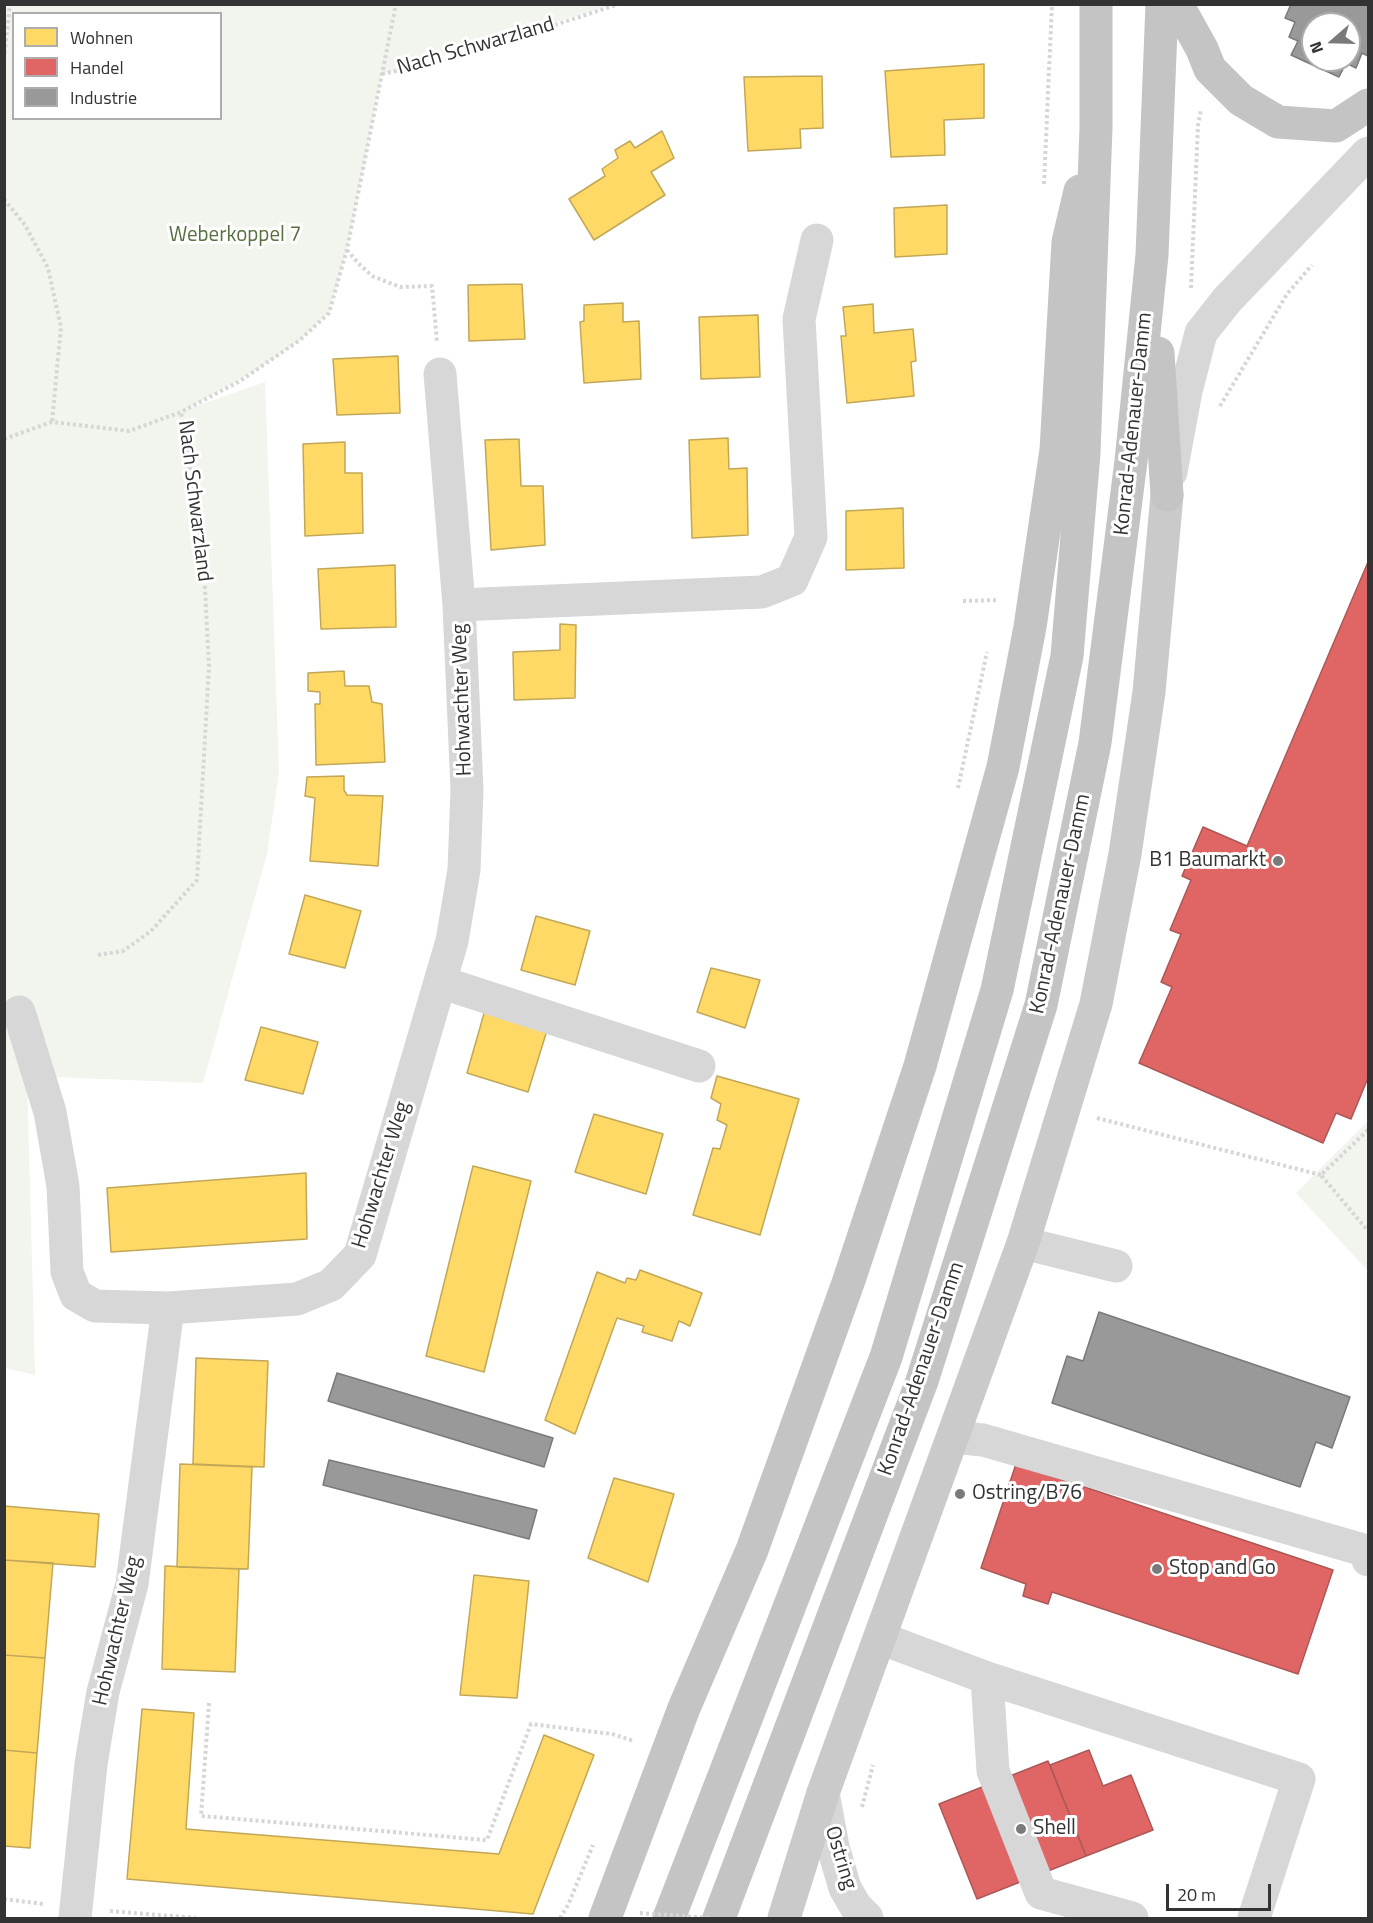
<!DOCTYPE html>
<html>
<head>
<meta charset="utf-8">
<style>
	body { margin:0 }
	#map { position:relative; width:1373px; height:1923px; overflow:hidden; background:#fff; font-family:"Titillium Web",sans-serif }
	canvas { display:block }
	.frame { position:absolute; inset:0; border:6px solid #333; pointer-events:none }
	.legend { position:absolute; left:12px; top:12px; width:210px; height:108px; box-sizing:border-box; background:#fff; border:2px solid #adadad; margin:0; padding:8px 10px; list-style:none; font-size:18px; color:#333 }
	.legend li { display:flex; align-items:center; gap:12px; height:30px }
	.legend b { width:30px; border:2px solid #adadad }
	.north { position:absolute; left:1301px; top:12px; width:60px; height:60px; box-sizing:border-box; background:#fff; border:2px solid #adadad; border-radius:50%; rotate:250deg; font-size:16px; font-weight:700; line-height:24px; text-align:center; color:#333 }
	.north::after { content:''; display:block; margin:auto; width:21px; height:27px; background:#7a7a7a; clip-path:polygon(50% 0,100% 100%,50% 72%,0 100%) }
	.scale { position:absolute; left:1166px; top:1884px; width:105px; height:27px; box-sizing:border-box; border:3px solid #333; border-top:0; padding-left:8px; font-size:18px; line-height:21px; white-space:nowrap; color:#333; -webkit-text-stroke:4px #fff; paint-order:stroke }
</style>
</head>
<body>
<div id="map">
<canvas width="1373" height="1923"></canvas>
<div class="frame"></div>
<ul class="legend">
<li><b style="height:16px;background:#ffd966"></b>Wohnen</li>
<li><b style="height:16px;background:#e06666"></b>Handel</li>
<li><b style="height:16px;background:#999"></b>Industrie</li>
</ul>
<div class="north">N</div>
<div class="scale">20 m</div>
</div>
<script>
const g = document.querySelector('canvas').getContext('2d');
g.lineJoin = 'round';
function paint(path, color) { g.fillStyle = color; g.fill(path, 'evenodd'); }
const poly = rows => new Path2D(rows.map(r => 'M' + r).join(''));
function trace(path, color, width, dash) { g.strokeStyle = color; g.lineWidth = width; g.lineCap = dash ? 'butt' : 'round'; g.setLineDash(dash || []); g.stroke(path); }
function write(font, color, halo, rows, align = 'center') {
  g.font = font + ' "Titillium Web",sans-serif'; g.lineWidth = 6; g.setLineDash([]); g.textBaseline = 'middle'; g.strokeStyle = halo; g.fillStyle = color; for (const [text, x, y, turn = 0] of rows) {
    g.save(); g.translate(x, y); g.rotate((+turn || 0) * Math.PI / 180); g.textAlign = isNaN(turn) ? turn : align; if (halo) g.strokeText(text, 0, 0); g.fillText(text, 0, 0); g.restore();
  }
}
paint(poly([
	[5,5,612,5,382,74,347,249,329,313,300,340,258,369,185,410,265,382,279,772,267,854,203,1083,27,1076,35,1375,5,1368],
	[14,14,220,14,220,118,14,118],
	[1368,1121,1368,1271,1296,1193]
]), '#f1f5ed');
const homes = poly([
	[984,64,984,118,944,120,945,155,891,157,885,71,984,64],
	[822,76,823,128,800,129,801,148,748,151,744,77,822,76],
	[662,131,674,158,651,172,665,195,594,240,569,199,605,176,602,169,618,158,615,150,630,141,635,148,662,131],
	[947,205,947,254,895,257,894,208,947,205],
	[522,284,525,339,469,341,468,285,522,284],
	[623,303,623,322,639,321,641,379,584,383,580,322,584,321,584,305,623,303],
	[873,304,874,333,913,329,916,361,911,362,914,396,847,403,841,336,846,336,843,307,873,304],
	[758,315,760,377,701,379,699,317,758,315],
	[398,356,400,413,337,415,333,359,398,356],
	[728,438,729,469,747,468,748,535,692,538,689,440,728,438],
	[519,439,521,486,543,486,545,545,491,550,485,440,519,439],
	[345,442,345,473,362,473,363,533,305,536,303,444,345,442],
	[903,508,904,568,846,570,846,511,903,508],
	[395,565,396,627,321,629,318,569,395,565],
	[560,624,576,625,575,698,514,700,513,652,560,650,560,624],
	[344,671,345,686,369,686,372,702,382,704,385,762,316,765,315,704,320,704,320,692,308,691,308,673,344,671],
	[344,776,344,790,347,795,383,796,378,866,310,861,315,798,305,796,307,777,344,776],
	[305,895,361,911,345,968,289,954,305,895],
	[536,916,590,931,575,985,521,970,536,916],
	[711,968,760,980,745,1028,697,1012,711,968],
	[485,1010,548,1027,528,1092,467,1073,485,1010],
	[261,1027,318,1042,303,1094,245,1080,261,1027],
	[717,1076,799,1099,760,1235,693,1215,713,1148,720,1149,727,1125,717,1120,721,1104,711,1098,717,1076],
	[594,1114,663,1134,646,1194,575,1172,594,1114],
	[473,1166,531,1181,484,1372,426,1356,473,1166],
	[306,1173,307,1239,111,1252,107,1188,306,1173],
	[640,1270,702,1293,690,1326,679,1321,672,1341,642,1332,644,1326,617,1318,575,1434,545,1420,597,1272,625,1283,627,1278,636,1280,640,1270],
	[196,1358,268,1361,264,1467,193,1464,196,1358],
	[180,1464,252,1467,248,1569,177,1567,180,1464],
	[614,1478,674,1494,648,1582,588,1558,614,1478],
	[4,1506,99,1514,95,1567,4,1560,4,1506],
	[4,1560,53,1563,45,1658,4,1655,4,1560],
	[165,1566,239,1569,235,1672,162,1669,165,1566],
	[474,1575,529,1581,517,1698,460,1695,474,1575],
	[4,1655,45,1658,37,1753,4,1750,4,1655],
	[142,1709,194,1713,186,1829,499,1854,544,1735,594,1755,533,1914,127,1879,142,1709],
	[4,1750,37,1753,30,1848,4,1846,4,1750]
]);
paint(homes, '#ffd966');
trace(homes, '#c2a757', 1.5);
const shops = poly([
	[1368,562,1368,1078,1351,1119,1336,1113,1323,1143,1139,1063,1172,987,1161,982,1181,934,1170,930,1191,880,1182,876,1203,827,1247,846,1368,562],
	[1016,1464,1333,1570,1298,1674,1052,1592,1048,1604,1023,1596,1026,1584,981,1568,1016,1464],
	[1089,1750,1103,1786,1131,1775,1153,1830,1086,1856,1050,1765,1089,1750],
	[1048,1761,1086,1856,977,1899,939,1804,1048,1761]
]);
paint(shops, '#e06666');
trace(shops, '#ac5757', 1.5);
const industry = poly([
	[1291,4,1368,4,1368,56,1362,53,1356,68,1346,63,1339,77,1291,55,1298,41,1289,37,1295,22,1285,18,1291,4],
	[1313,24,1349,24,1349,60,1313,60,1313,24],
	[1099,1312,1350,1397,1332,1448,1316,1442,1300,1487,1052,1403,1067,1356,1083,1361,1099,1312],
	[337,1373,553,1438,544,1467,328,1401,337,1373],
	[329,1460,537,1510,529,1539,323,1485,329,1460]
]);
paint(industry, '#999');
trace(industry, '#7a7a7a', 1.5);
trace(poly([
	[4,59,10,4],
	[382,74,448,60,619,4],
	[1044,184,1052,4],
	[4,199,25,225,48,268,61,327,52,422],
	[347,250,359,264,372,276,400,287,432,286,437,342],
	[1191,288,1198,125,1201,110],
	[1220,406,1287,294,1312,265],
	[4,439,52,422,129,431,181,412,240,381,300,340,329,313,347,249,396,4],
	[963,601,998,600],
	[958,788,987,652],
	[98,955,123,951,151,931,197,880,209,666,203,551,181,412],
	[1097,1118,1321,1175],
	[1368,1130,1321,1175,1368,1231],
	[209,1703,201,1816,487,1840,531,1724,612,1734,634,1741],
	[862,1807,873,1765],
	[4,1899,43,1904],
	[110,1911,196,1918],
	[560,1918,568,1905,593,1845]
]), '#d6d6d6', 4, [3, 3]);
trace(poly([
	[440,374,459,605],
	[1171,472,1186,391,1201,333,1227,300,1368,153],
	[440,982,699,1066],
	[19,1012,50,1112,63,1186,67,1272,76,1295,95,1306,168,1308],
	[1023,1243,1116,1266],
	[953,1437,983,1440,1367,1551,1368,1560],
	[880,1638,987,1678,1299,1779,1254,1918],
	[987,1678,993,1771,1041,1893,1132,1918],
	[823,1793,833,1847,845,1888,856,1907,867,1918],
	[75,1918,91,1764,103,1692,132,1584,168,1308,297,1299,331,1285,360,1255,452,941,464,870,467,790,459,605,762,592,792,580,811,537,799,319,817,240]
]), '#d7d7d7', 33);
trace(poly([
	[784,1918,823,1793,1023,1243,1096,1004,1125,854,1149,692,1167,495]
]), '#cacaca', 33);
trace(poly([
	[1177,4,1202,49,1210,69,1241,100,1278,122,1336,126,1368,105],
	[1158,353,1167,495],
	[605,1918,684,1708,752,1550,848,1283,920,1066,1003,767,1030,627,1056,450,1068,242,1080,191],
	[669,1918,886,1357,997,990,1067,656,1084,453,1096,128,1096,4],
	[719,1918,922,1381,1041,1005,1095,743,1131,461,1152,255,1162,4]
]), '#c4c4c4', 33);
trace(poly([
	[640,1913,711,1918]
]), '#d6d6d6', 4, [3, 3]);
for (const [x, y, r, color] of [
	[1278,861,6,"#7a7a7a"],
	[960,1494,6,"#7a7a7a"],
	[1157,1569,6,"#7a7a7a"],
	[1021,1829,6,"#7a7a7a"]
]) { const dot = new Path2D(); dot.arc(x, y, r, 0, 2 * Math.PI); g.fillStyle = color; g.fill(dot); trace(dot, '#fff', 2); }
write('21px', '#333', '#fff', [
	["Nach Schwarzland",476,47,-16],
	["Konrad-Adenauer-Damm",1134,424,-84],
	["Nach Schwarzland",194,501,83],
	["Hohwachter Weg",463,700,-92],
	["Konrad-Adenauer-Damm",1061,904,-78],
	["Hohwachter Weg",382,1175,-73],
	["Konrad-Adenauer-Damm",922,1369,-71],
	["Hohwachter Weg",118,1631,-77],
	["Ostring",840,1858,73]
]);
write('21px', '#56703f', '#fff', [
	["Weberkoppel 7",235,236]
]);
write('21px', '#333', '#fff', [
	["B1 Baumarkt",1266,861,"right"],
	["Ostring/B76",972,1494],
	["Stop and Go",1169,1569],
	["Shell",1033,1829]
], 'left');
</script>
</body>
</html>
